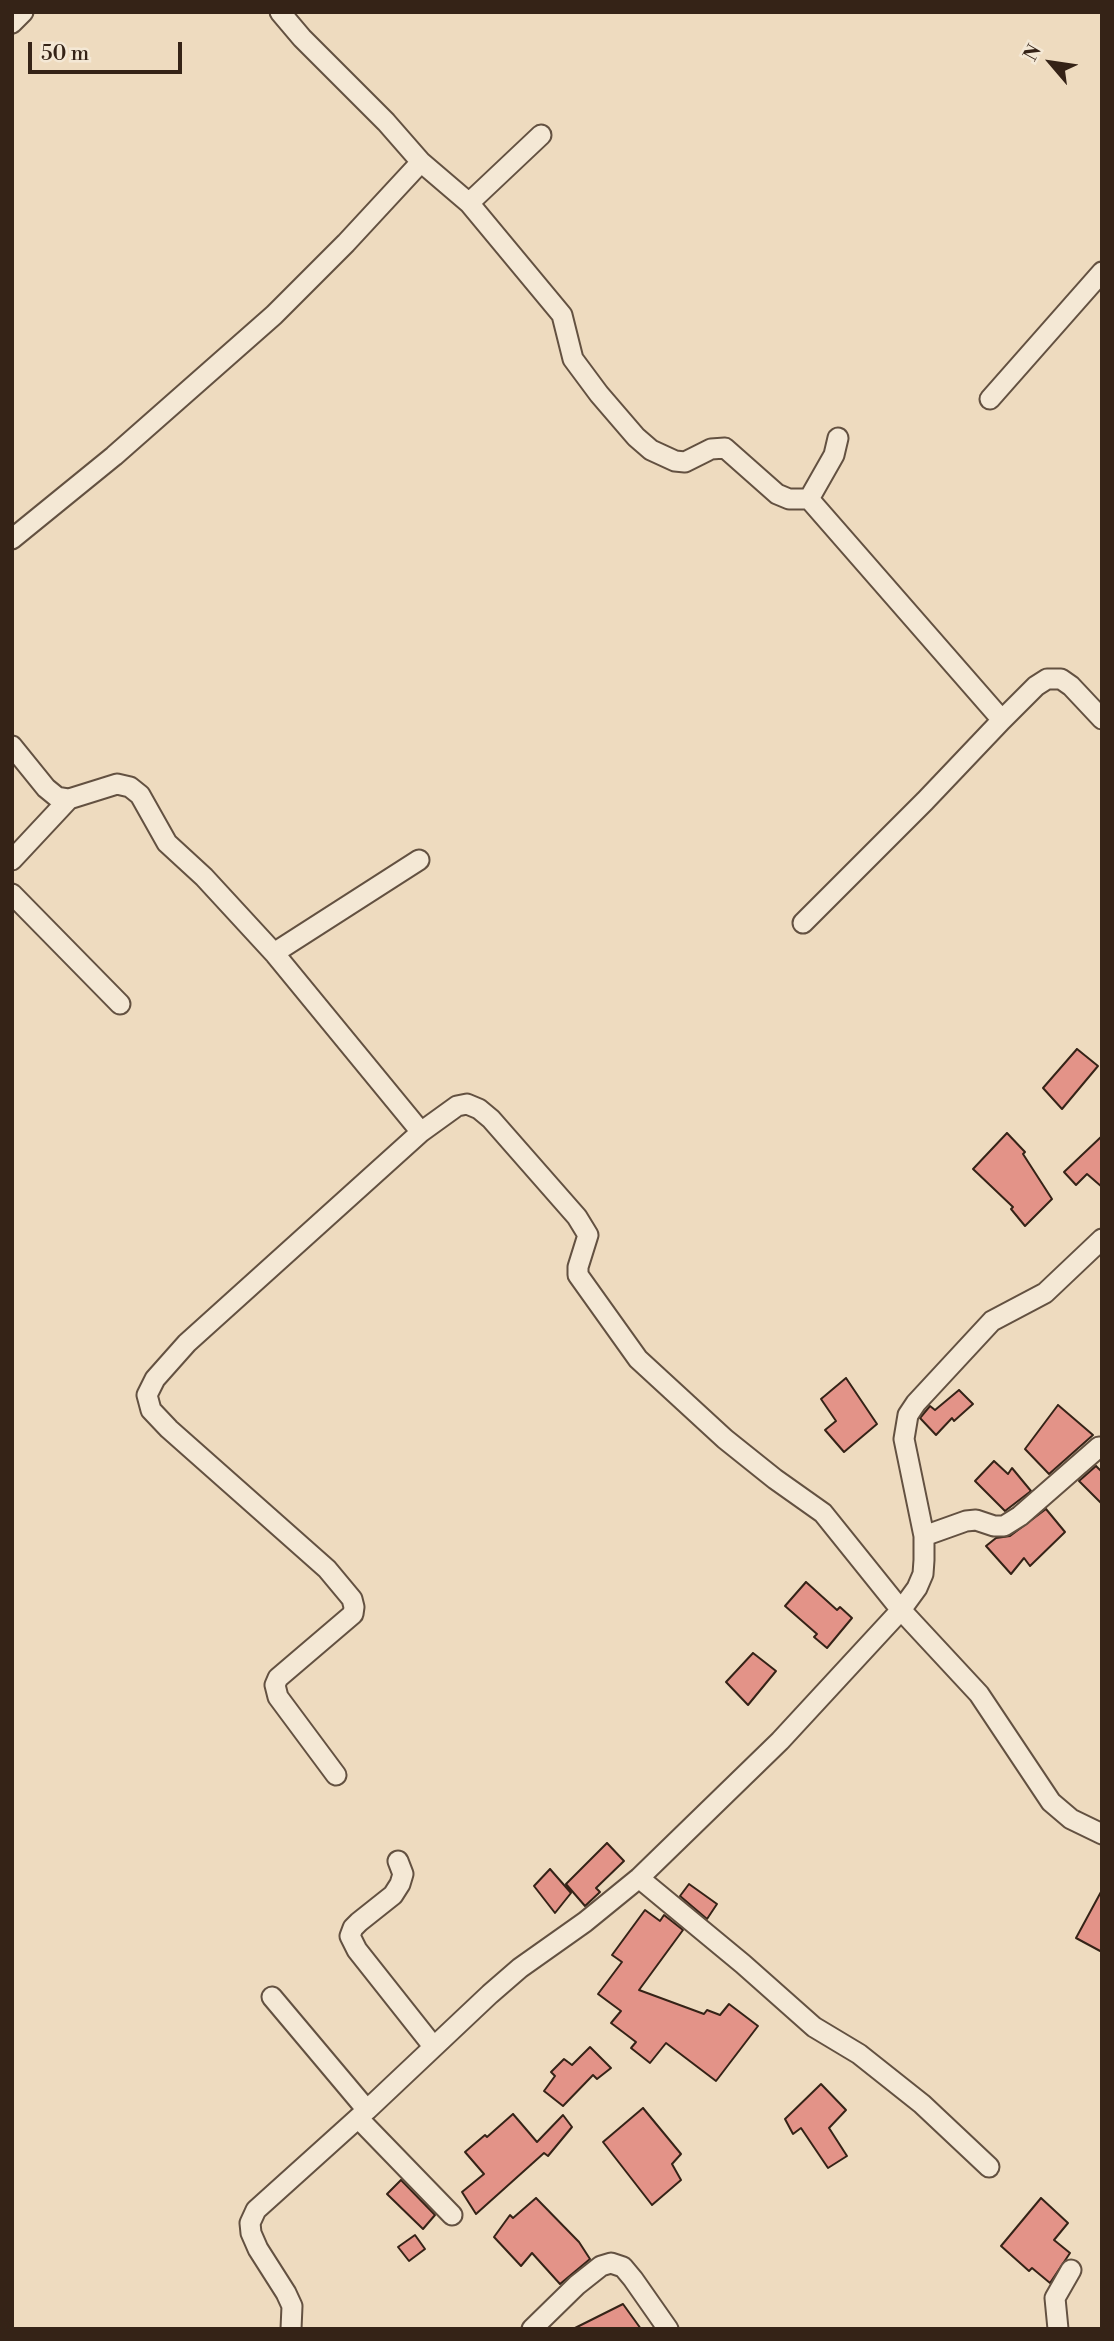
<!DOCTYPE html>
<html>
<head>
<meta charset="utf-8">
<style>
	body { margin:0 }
	#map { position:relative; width:1114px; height:2341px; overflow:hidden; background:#eedbbf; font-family:"Libre Bodoni",serif }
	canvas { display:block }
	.frame { position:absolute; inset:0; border:14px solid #352317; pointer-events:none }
	.north { position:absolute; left:1016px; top:28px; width:70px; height:70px; -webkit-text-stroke:5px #f4e8d5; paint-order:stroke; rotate:299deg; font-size:19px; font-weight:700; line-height:28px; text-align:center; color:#352317 }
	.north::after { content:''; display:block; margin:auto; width:24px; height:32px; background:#352317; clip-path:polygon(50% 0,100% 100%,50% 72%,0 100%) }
	.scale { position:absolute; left:28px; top:42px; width:154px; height:32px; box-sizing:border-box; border:4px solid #352317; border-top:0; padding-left:9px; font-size:21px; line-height:24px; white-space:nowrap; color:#352317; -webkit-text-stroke:5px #f4e8d5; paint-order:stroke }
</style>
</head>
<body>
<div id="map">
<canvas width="1114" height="2341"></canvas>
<div class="frame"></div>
<div class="north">N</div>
<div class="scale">50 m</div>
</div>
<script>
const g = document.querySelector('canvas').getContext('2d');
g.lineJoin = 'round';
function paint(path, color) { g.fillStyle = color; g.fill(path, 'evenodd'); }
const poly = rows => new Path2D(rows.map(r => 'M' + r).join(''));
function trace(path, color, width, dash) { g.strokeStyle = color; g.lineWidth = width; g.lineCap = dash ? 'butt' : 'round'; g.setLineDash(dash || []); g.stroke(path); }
const building = poly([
	[1077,1049,1098,1066,1062,1109,1043,1088,1077,1049],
	[1007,1133,1025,1152,1023,1154,1052,1199,1025,1226,1011,1209,1013,1207,973,1169,1007,1133],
	[1102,1136,1102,1187,1087,1174,1076,1185,1064,1172,1102,1136],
	[846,1378,877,1424,844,1452,825,1430,836,1421,821,1399,846,1378],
	[959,1390,973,1404,954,1421,952,1418,936,1435,920,1418,930,1406,935,1410,959,1390],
	[1058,1405,1093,1435,1049,1474,1025,1449,1058,1405],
	[994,1461,1008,1474,1012,1468,1031,1491,1005,1511,975,1481,994,1461],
	[1096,1466,1102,1472,1102,1504,1079,1481,1096,1466],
	[1046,1509,1065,1532,1030,1566,1024,1558,1011,1574,986,1546,996,1538,1010,1536,1046,1509],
	[806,1582,837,1610,840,1607,852,1618,827,1648,814,1637,817,1634,785,1606,806,1582],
	[753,1653,776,1671,748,1705,726,1682,753,1653],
	[607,1843,624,1861,596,1888,600,1892,585,1906,566,1884,607,1843],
	[550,1869,571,1893,555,1913,534,1886,550,1869],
	[689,1884,717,1904,707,1919,680,1896,689,1884],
	[1102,1890,1102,1952,1076,1938,1102,1890],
	[645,1910,660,1921,664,1915,683,1930,639,1990,704,2014,707,2010,720,2015,729,2004,758,2026,716,2081,666,2043,650,2063,631,2048,636,2042,611,2023,621,2011,598,1994,622,1962,612,1955,645,1910],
	[590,2047,611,2068,597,2079,593,2075,563,2106,544,2091,555,2076,551,2072,564,2059,572,2065,590,2047],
	[821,2084,846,2110,829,2128,847,2156,828,2168,801,2128,793,2134,785,2119,821,2084],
	[643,2108,681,2154,672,2164,681,2180,652,2205,603,2142,643,2108],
	[513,2114,537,2142,563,2115,572,2127,548,2156,544,2153,476,2214,462,2192,484,2174,465,2152,485,2135,487,2137,513,2114],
	[401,2180,435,2215,423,2229,387,2194,401,2180],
	[536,2198,579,2242,590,2259,560,2284,532,2253,521,2266,494,2237,510,2215,513,2218,536,2198],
	[1041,2198,1068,2223,1054,2240,1070,2253,1050,2283,1032,2268,1029,2271,1001,2246,1041,2198],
	[415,2235,425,2249,409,2261,398,2247,415,2235],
	[623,2304,641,2329,573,2329,623,2304]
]);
paint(building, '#e39388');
trace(building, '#352317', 2);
const minor = poly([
	[280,12,302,38,386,122,421,162,469,203,562,315,573,359,599,394,636,437,651,450,675,461,685,462,711,449,725,448,777,494,789,499,809,499,1002,720,1036,686,1047,679,1061,679,1071,686,1102,719],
	[12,23,23,12],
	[469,203,541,135],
	[990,399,1102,272],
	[809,499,834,455,838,438],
	[12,539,114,456,274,315,346,243,421,162],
	[12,746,46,788,57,797,69,799,117,784,130,787,140,795,167,843,204,877,274,953,421,1132],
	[12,860,69,799],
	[12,894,120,1004],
	[803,923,925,801,1002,720],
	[274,953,419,860],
	[924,1536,966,1521,976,1520,994,1526,1004,1526,1020,1516,1099,1447],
	[336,1775,278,1697,275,1685,278,1678,353,1614,354,1607,352,1599,327,1569,169,1429,151,1410,147,1395,155,1379,187,1343,421,1132,457,1106,467,1104,479,1109,491,1119,577,1217,588,1235,578,1267,578,1275,638,1359,725,1439,775,1479,823,1513,901,1610,979,1694,1051,1802,1071,1819,1102,1834],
	[398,1861,403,1874,400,1884,393,1895,359,1922,353,1928,350,1936,357,1950,433,2046],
	[639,1878,743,1964,814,2027,859,2054,922,2104,989,2167],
	[272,1997,367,2110],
	[358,2118,452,2215],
	[291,2329,292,2306,286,2293,258,2249,251,2233,250,2223,256,2210,367,2110,490,1994,520,1968,585,1922,639,1878,780,1741,901,1610,917,1588,923,1574,924,1560,924,1536,904,1439,908,1415,916,1403,992,1321,1045,1293,1102,1239],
	[532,2329,577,2285,601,2266,611,2263,623,2267,633,2279,668,2329],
	[1058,2329,1055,2298,1071,2270]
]);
trace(minor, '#635141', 23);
trace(minor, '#f4e8d5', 19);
</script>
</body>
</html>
